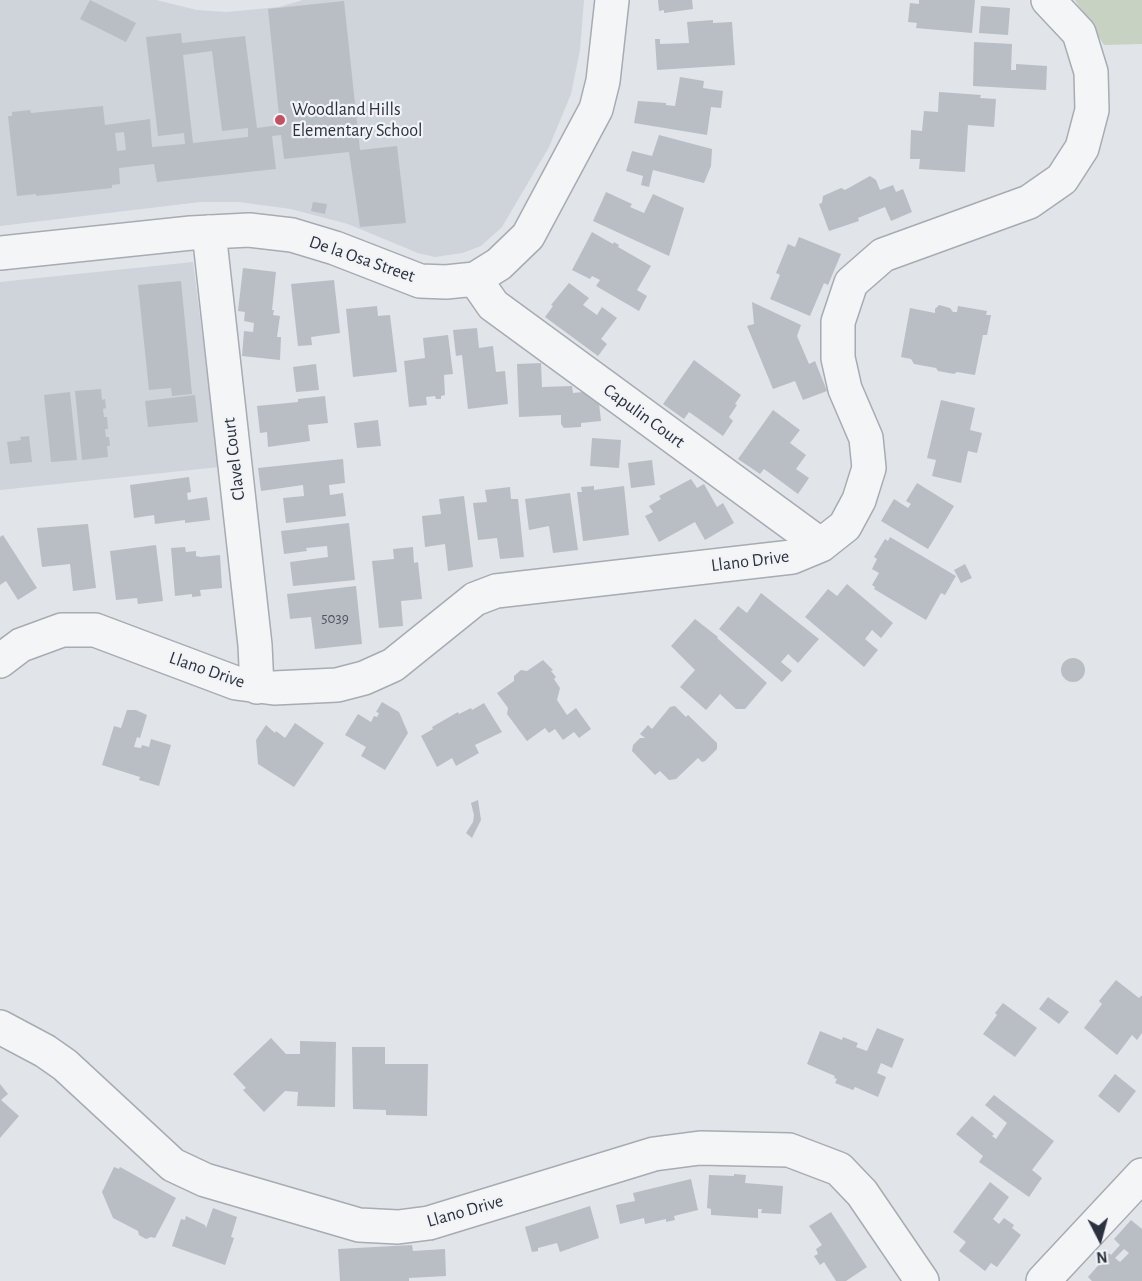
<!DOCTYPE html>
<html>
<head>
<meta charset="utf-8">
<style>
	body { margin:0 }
	#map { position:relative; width:1142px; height:1281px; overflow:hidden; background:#e1e4e9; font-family:"Alegreya Sans",sans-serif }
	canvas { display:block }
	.north { position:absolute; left:1070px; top:1209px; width:60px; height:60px; -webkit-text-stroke:4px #f1f3f6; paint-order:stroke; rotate:174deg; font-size:16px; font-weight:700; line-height:24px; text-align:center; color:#2b323f }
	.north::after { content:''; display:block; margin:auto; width:21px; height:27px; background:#2b323f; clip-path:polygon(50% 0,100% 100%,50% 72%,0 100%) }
</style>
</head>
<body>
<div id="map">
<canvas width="1142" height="1281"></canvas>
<div class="north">N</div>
</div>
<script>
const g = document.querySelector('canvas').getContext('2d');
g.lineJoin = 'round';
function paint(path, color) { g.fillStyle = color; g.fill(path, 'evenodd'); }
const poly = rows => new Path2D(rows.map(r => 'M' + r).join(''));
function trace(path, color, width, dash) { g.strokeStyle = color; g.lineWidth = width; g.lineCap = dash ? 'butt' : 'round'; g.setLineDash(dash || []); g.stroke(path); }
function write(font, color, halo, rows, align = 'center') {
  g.font = font + ' "Alegreya Sans",sans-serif'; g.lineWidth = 4.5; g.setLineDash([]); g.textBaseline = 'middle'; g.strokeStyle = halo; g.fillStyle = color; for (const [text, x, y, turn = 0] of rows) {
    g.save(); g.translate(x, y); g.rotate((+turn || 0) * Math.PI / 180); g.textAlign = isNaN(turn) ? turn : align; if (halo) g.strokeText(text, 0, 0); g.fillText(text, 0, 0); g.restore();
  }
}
paint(poly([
	[0,0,156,0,197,10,227,12,279,7,303,0,584,0,580,50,571,94,549,147,502,227,481,246,462,253,435,257,418,253,348,224,291,209,239,202,200,202,0,226],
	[193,262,219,467,0,490,0,282]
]), '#cfd3da');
paint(poly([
	[1075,0,1142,0,1142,44,1104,45]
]), '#c7d2c3');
paint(poly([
	[90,0,136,23,126,42,80,19],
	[658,0,692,0,693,9,664,13,664,10,659,11],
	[919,0,975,0,972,33,916,28,917,23,908,22,910,3,919,4],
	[344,1,360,150,397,146,406,223,360,227,349,152,284,159,281,135,272,136,276,169,157,182,154,164,119,168,120,184,112,185,112,188,36,196,36,194,17,196,8,116,12,116,12,112,30,110,31,113,103,106,105,125,150,119,152,147,185,144,184,133,158,136,146,37,181,33,182,43,245,36,257,128,280,125,268,9],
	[212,51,222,131,248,128,248,137,193,143,183,55],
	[124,132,126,150,117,151,115,133],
	[981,6,1010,8,1008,35,979,33],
	[713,20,713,23,732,22,735,65,657,70,655,39,660,39,660,44,689,43,687,22],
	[974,42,1012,44,1011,70,1016,70,1016,64,1047,66,1046,90,973,86],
	[680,77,704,81,703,88,723,91,721,108,711,107,707,135,634,123,638,101,666,103,666,105,675,106],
	[939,92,981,95,980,98,996,99,994,127,968,125,965,172,919,169,920,159,910,159,911,130,922,131,924,111,938,112],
	[659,135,712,149,711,166,704,183,653,170,649,187,641,185,643,176,626,171,632,151,652,156],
	[870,176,876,180,880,190,893,185,896,192,903,189,912,212,891,221,885,207,858,218,859,221,829,231,819,204,822,203,823,196,841,188,845,190],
	[606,192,632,204,630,207,644,213,653,194,684,208,669,256,593,221],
	[313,202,327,204,325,214,311,211],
	[592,232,613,244,614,242,619,245,618,247,651,266,637,290,647,296,639,311,596,286,600,280,592,276,590,279,572,270],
	[799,237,841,254,828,285,824,283,810,316,770,299,780,275,776,273,788,244,795,247],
	[243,268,276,272,272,310,274,310,273,315,280,316,277,337,281,337,280,360,242,356,244,331,253,332,254,323,244,321,245,312,238,311],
	[334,280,340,333,311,337,312,345,298,346,291,284],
	[181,281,192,394,172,396,171,388,149,390,138,285],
	[569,283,589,298,583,305,597,315,602,307,617,318,601,339,607,344,598,356,545,317,553,306,551,305],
	[752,302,801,325,797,336,809,364,815,361,827,391,803,400,795,381,773,389,747,326,754,324],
	[939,305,950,308,953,312,957,312,958,306,987,311,986,315,991,315,987,335,983,335,975,375,957,372,954,374,938,371,936,368,914,364,911,359,901,357,910,308,935,313,935,309],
	[377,306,378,316,390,315,397,372,353,377,346,309],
	[477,328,479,348,493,346,496,372,505,371,508,404,468,409,462,355,456,356,453,330],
	[448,335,453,374,444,375,445,395,441,396,441,399,436,399,435,396,426,397,427,405,409,407,404,361,425,358,423,338],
	[694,360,741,395,735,404,737,405,729,417,733,421,723,436,689,412,684,419,663,404],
	[541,363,542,387,572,386,573,393,583,392,599,403,601,421,581,423,581,427,564,428,561,424,561,415,519,417,517,364],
	[316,364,319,390,296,392,293,367],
	[101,389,102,400,105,399,106,408,103,409,104,417,107,417,108,429,105,429,106,437,109,437,110,446,107,446,108,457,82,460,75,391],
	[70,392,77,460,51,462,44,395],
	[195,395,198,422,148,427,145,401],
	[325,396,328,423,308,425,310,441,268,447,267,432,260,433,257,406,298,402,298,399],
	[941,400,975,408,970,430,982,433,977,453,968,451,961,483,932,476,936,460,927,458],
	[773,410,800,430,790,443,806,455,796,469,809,478,798,494,764,469,760,474,738,459],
	[378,420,381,446,357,448,354,423],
	[29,436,32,462,10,464,7,442,21,440,20,437],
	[592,438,621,440,619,468,590,466],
	[343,459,345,483,329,485,330,495,343,493,346,516,286,523,283,498,304,496,303,485,261,491,258,468],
	[652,460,655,485,631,488,628,463],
	[189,477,191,492,187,493,188,500,207,497,210,520,185,523,185,520,155,524,154,515,134,518,130,485],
	[691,479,697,488,704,484,717,507,723,503,734,523,705,540,695,522,659,542,645,516,653,512,649,506,661,499,659,496],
	[917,483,954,506,928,549,881,521,894,499,908,508,911,504,906,501],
	[594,486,594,490,624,486,629,535,583,541,577,492,582,492,581,487],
	[510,487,511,499,518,499,524,557,500,559,497,538,478,540,473,503,487,502,485,490],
	[570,493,578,550,553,553,549,526,529,530,525,499],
	[464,496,473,567,448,571,445,544,425,547,422,516,441,514,439,499],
	[349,523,355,580,293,586,290,562,328,557,327,546,306,548,307,551,284,554,281,531],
	[88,524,96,588,73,591,70,564,42,567,37,528],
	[3,535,37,588,18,600,6,581,0,585,0,537],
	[890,537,956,576,945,595,941,593,926,620,874,589,875,587,872,585,879,573,872,569,877,559,874,557,885,539,888,541],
	[156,545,163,601,138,604,137,598,116,600,110,551],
	[185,547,186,552,196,551,196,556,201,557,220,555,222,588,200,590,201,596,192,597,192,594,175,596,171,548],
	[413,547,414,563,418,562,422,599,401,601,403,626,379,628,372,561,394,559,393,549],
	[965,564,972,578,961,583,954,570],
	[847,584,893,623,881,638,872,630,865,639,878,650,864,667,805,617,828,589,837,596],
	[356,586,362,644,315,649,311,617,290,619,287,594],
	[761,593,819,639,798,663,788,654,781,662,792,671,782,682,719,629,738,606,747,613],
	[695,619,718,637,717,638,767,683,745,709,736,709,720,694,706,710,680,687,695,670,671,646],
	'1061 670a12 12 0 1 1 24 0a12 12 0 1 1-24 0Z',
	[543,660,553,670,551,671,556,677,554,679,560,688,557,700,567,715,576,708,591,729,579,738,574,732,563,740,555,729,549,733,545,728,527,741,507,714,508,708,497,693,514,681,514,676,521,670,527,671],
	[382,702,399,712,408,733,385,770,361,756,366,747,345,735,358,714,371,722,374,716,377,717,379,713,376,712],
	[484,703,502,732,475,745,479,753,456,766,452,758,437,767,421,736,433,729,432,727,458,712,459,714,471,708,472,710],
	[675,706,686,717,688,715,717,743,717,749,705,761,702,762,698,758,676,779,669,780,660,771,655,775,632,751,633,745,640,738,645,738,640,734,648,725,652,729,670,707],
	[127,710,136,710,147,715,140,738,137,737,134,747,141,748,142,745,149,747,151,739,171,745,159,786,139,780,140,777,102,765,114,726,121,728],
	[295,723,324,743,294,787,258,764,256,740,266,725,275,733,276,731,285,738],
	[478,800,481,820,472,838,466,833,473,822,474,815,471,803],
	[1116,980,1139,998,1142,995,1142,1033,1137,1040,1132,1035,1117,1055,1084,1028,1102,1004,1099,1001],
	[1048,997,1069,1012,1059,1024,1039,1009],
	[1003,1003,1037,1028,1015,1057,983,1034,997,1015,995,1013],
	[877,1028,904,1039,892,1068,881,1063,877,1073,886,1077,878,1097,855,1087,853,1090,835,1083,837,1079,834,1078,835,1076,807,1064,820,1031,842,1040,843,1037,858,1043,856,1047,867,1051],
	[271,1038,286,1054,300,1054,300,1041,336,1042,335,1107,297,1106,298,1092,285,1091,264,1112,243,1090,246,1088,233,1074],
	[352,1047,385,1047,385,1064,428,1064,427,1116,386,1115,386,1110,353,1109],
	[1115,1074,1136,1091,1119,1113,1098,1096],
	[0,1084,8,1094,1,1100,19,1116,0,1138],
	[994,1095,1054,1141,1032,1170,1042,1178,1029,1197,979,1162,983,1156,956,1134,972,1116,994,1134,992,1136,996,1139,1007,1123,985,1105],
	[114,1167,119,1169,120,1167,176,1198,155,1238,151,1237,146,1239,139,1235,138,1231,113,1218,102,1192],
	[734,1174,746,1175,745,1183,783,1186,781,1214,761,1213,762,1209,758,1209,758,1218,711,1215,711,1209,707,1208,709,1175,734,1176],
	[691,1179,698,1210,674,1216,675,1220,666,1222,666,1219,645,1224,644,1218,620,1224,616,1205,635,1201,633,1193],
	[990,1182,1009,1197,993,1219,999,1224,1004,1218,1014,1225,1012,1228,1021,1235,997,1267,991,1263,985,1271,959,1251,966,1242,953,1232],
	[590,1206,599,1238,560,1252,557,1243,538,1248,538,1251,532,1252,525,1227],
	[213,1208,237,1217,231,1237,234,1238,225,1265,172,1246,181,1219,185,1220,186,1216,205,1225,206,1228],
	[831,1212,867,1267,846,1281,836,1281,824,1262,820,1265,814,1256,818,1254,816,1249,822,1245,809,1226],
	[1131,1220,1142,1229,1142,1281,1092,1281,1088,1277,1109,1253,1111,1255,1120,1245,1114,1239],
	[1124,1249,1129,1253,1120,1262,1115,1258],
	[412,1245,413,1251,445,1249,446,1276,409,1278,409,1281,340,1281,338,1249]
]), '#b9bec5');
const minor = poly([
	[209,232,255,645,257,687],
	[0,253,191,233,249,230,292,235,335,248,420,281,446,282,475,279,499,264,528,236,596,109,603,81,612,0],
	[475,279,493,305,821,545],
	[0,661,21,645,62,630,95,630,236,683,274,688,337,685,364,678,393,665,475,599,496,591,792,557,821,545,845,526,859,500,869,468,866,438,845,389,838,358,838,322,851,283,883,255,1029,202,1062,179,1082,148,1092,110,1091,72,1079,33,1048,0],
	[0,1027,45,1051,65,1065,173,1165,205,1180,359,1225,398,1227,429,1223,654,1154,700,1148,789,1150,839,1169,862,1193,922,1281],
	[1043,1281,1142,1175]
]);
trace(minor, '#a7abb3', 36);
trace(minor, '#f4f5f7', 33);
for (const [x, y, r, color] of [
	[280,120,6,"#c35163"]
]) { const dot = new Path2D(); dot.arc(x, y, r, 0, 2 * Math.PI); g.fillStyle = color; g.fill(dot); trace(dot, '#f1f3f6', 2); }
write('15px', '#4e5560', null, [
	["5039",335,618]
]);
write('18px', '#2b323f', '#f1f3f6', [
	["Woodland Hills",292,110],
	["Elementary School",292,131]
], 'left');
write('18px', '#2b323f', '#f1f3f6', [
	["De la Osa Street",362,259,19],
	["Capulin Court",644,416,36],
	["Clavel Court",234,459,-97],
	["Llano Drive",750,561,-7],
	["Llano Drive",207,670,19],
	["Llano Drive",465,1211,-16]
]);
</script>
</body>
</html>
